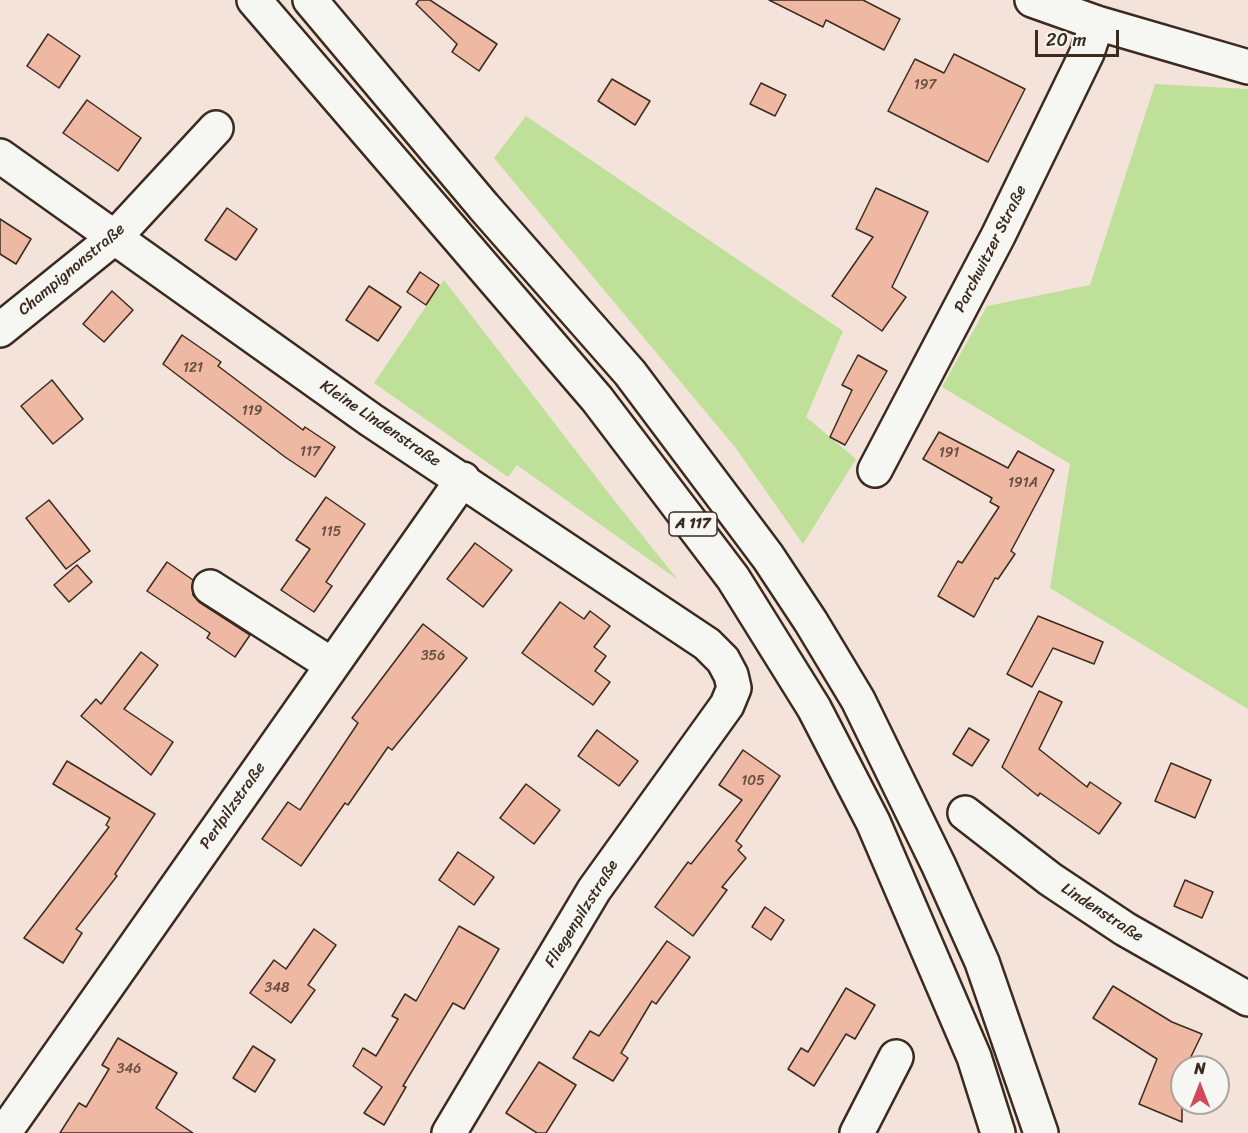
<!DOCTYPE html>
<html>
<head>
<meta charset="utf-8">
<style>
	body { margin:0 }
	#map { position:relative; width:1248px; height:1133px; overflow:hidden; background:#f4e3da; font-family:Sriracha,sans-serif }
	canvas { display:block }
	.north { position:absolute; left:1170px; top:1055px; width:60px; height:60px; box-sizing:border-box; background:#f6f6f2; border:2px solid #aba49d; border-radius:50%; rotate:0deg; font-size:16px; font-weight:700; line-height:24px; text-align:center; color:#3b2a1e }
	.north::after { content:''; display:block; margin:auto; width:21px; height:27px; background:#d1495b; clip-path:polygon(50% 0,100% 100%,50% 72%,0 100%) }
	.scale { position:absolute; left:1035px; top:30px; width:84px; height:27px; box-sizing:border-box; border:3px solid #3b2a1e; border-top:0; padding-left:8px; font-size:18px; line-height:21px; white-space:nowrap; color:#3b2a1e; -webkit-text-stroke:4px #f6f6f2; paint-order:stroke }
</style>
</head>
<body>
<div id="map">
<canvas width="1248" height="1133"></canvas>
<div class="north">N</div>
<div class="scale">20 m</div>
</div>
<script>
const g = document.querySelector('canvas').getContext('2d');
g.lineJoin = 'round';
function paint(path, color) { g.fillStyle = color; g.fill(path, 'evenodd'); }
const poly = rows => new Path2D(rows.map(r => 'M' + r).join(''));
function trace(path, color, width, dash) { g.strokeStyle = color; g.lineWidth = width; g.lineCap = dash ? 'butt' : 'round'; g.setLineDash(dash || []); g.stroke(path); }
function write(font, color, halo, rows, align = 'center') {
  g.font = font + ' Sriracha,sans-serif'; g.lineWidth = 4.5; g.setLineDash([]); g.textBaseline = 'middle'; g.strokeStyle = halo; g.fillStyle = color; for (const [text, x, y, turn = 0] of rows) {
    g.save(); g.translate(x, y); g.rotate((+turn || 0) * Math.PI / 180); g.textAlign = isNaN(turn) ? turn : align; if (halo) g.strokeText(text, 0, 0); g.fillText(text, 0, 0); g.restore();
  }
}
paint(poly([
	[1155,84,1248,89,1248,709,1050,588,1070,464,942,387,987,306,1090,285],
	[526,116,843,331,806,417,856,459,803,544,735,447,494,158],
	[444,280,610,495,678,580,517,465,508,477,374,383]
]), '#bee099');
const building = poly([
	[419,0,430,0,497,44,479,71,452,52,457,44,416,4,419,0],
	[769,0,863,0,900,19,884,50,826,20,823,27,769,0],
	[48,34,80,56,59,88,27,66,48,34],
	[954,54,1025,89,988,162,888,111,915,59,944,73,954,54],
	[612,79,650,101,635,125,598,101,612,79],
	[761,83,786,95,775,116,750,104,761,83],
	[87,100,141,138,118,171,63,133,87,100],
	[876,188,928,212,892,287,906,297,882,331,832,296,873,237,856,229,876,188],
	[227,208,257,229,236,260,205,240,227,208],
	[0,219,31,239,16,264,0,254,0,219],
	[420,272,439,285,426,305,407,292,420,272],
	[369,286,401,307,378,341,346,320,369,286],
	[112,291,133,310,104,342,83,324,112,291],
	[182,335,221,362,218,366,303,430,305,427,335,447,315,477,285,457,163,364,182,335],
	[858,355,887,371,845,445,830,437,852,390,842,385,858,355],
	[52,380,83,419,53,444,21,406,52,380],
	[939,432,1008,468,1018,451,1054,470,1011,551,1015,554,998,579,995,578,974,617,938,596,958,561,962,563,999,507,990,502,992,498,923,459,939,432],
	[326,497,365,524,326,582,332,586,314,612,281,590,310,549,296,540,326,497],
	[49,500,90,551,66,569,26,518,49,500],
	[475,543,512,570,483,607,447,579,475,543],
	[167,562,193,580,193,595,199,602,250,635,235,657,207,638,210,633,147,591,167,562],
	[77,565,92,582,69,602,54,585,77,565],
	[560,602,584,619,590,611,610,626,594,647,606,656,595,671,610,682,593,705,522,653,560,602],
	[1038,616,1103,642,1094,664,1053,648,1032,687,1007,674,1038,616],
	[423,624,467,658,392,750,388,747,348,805,345,803,301,866,262,839,288,802,300,810,358,723,352,718,423,624],
	[141,652,158,665,124,709,173,742,151,775,81,716,96,699,101,704,141,652],
	[1039,691,1062,702,1039,749,1087,787,1090,782,1121,803,1099,834,1040,793,1038,796,1002,767,1039,691],
	[969,728,989,740,972,766,953,754,969,728],
	[597,730,638,761,619,786,578,756,597,730],
	[743,750,780,776,736,841,742,846,738,850,746,858,722,887,727,890,693,936,655,907,688,862,691,864,742,800,719,785,743,750],
	[67,761,155,814,115,874,117,876,76,929,82,933,63,963,24,938,109,827,106,825,110,818,53,784,67,761],
	[1171,763,1211,780,1195,818,1155,801,1171,763],
	[526,784,560,810,534,844,500,818,526,784],
	[458,852,494,877,474,905,439,880,458,852],
	[1185,880,1213,892,1202,918,1174,906,1185,880],
	[765,907,784,920,771,940,752,927,765,907],
	[459,926,499,949,464,1009,453,1003,403,1086,406,1087,384,1125,364,1113,382,1087,353,1066,363,1048,376,1056,398,1019,392,1016,405,994,416,1001,459,926],
	[314,929,336,945,308,985,315,990,291,1023,250,993,274,960,286,969,314,929],
	[667,941,690,957,656,1004,652,1001,621,1053,628,1058,613,1081,573,1058,590,1031,599,1036,667,941],
	[1113,986,1172,1022,1202,1034,1186,1067,1182,1067,1182,1122,1139,1104,1157,1059,1093,1018,1113,986],
	[846,988,875,1005,855,1039,846,1034,814,1086,788,1069,801,1048,808,1052,846,988],
	[118,1038,177,1073,156,1108,193,1133,60,1133,79,1103,86,1107,109,1069,102,1065,118,1038],
	[253,1046,275,1060,255,1092,233,1078,253,1046],
	[539,1062,576,1085,546,1133,537,1133,506,1113,539,1062]
]);
paint(building, '#eeb8a2');
trace(building, '#3b2a1e', 1.5);
const minor = poly([
	[1032,0,1097,23,1248,67],
	[0,156,371,420,707,644,723,660,731,675,734,688,727,705,594,890,449,1133],
	[0,330,115,237,216,128],
	[875,470,998,236,1087,53,1097,23],
	[210,587,332,665],
	[965,813,1050,879,1125,929,1248,999],
	[4,1133,463,479],
	[857,1133,896,1057]
]);
const highway = poly([
	[254,0,597,399,733,578,814,708,873,822,974,1057,998,1133],
	[310,0,484,207,630,373,768,557,811,622,858,700,939,866,982,962,1041,1133]
]);
trace(minor, '#3b2a1e', 38);
trace(highway, '#3b2a1e', 38);
trace(minor, '#f6f6f2', 33);
trace(highway, '#f6f6f2', 33);
write('14px', '#684e3f', null, [
	["197",925,85],
	["121",193,368],
	["119",252,411],
	["117",310,452],
	["191",949,453],
	["191A",1023,483],
	["115",331,532],
	["356",433,656],
	["105",753,781],
	["348",277,988],
	["346",129,1069]
]);
for (const [x, y, w] of [
	[693,524,48]
]) { const box = new Path2D(); box.roundRect(x - w / 2, y - 12, w, 24, 4.5); g.fillStyle = '#f6f6f2'; g.fill(box); trace(box, '#3b2a1e', 1.5); }
write('bold 15px', '#3b2a1e', null, [
	["A 117",693,524]
]);
write('16px', '#3b2a1e', '#f6f6f2', [
	["Parchwitzer Straße",991,249,-63],
	["Champignonstraße",72,270,-40],
	["Kleine Lindenstraße",380,424,34],
	["Perlpilzstraße",233,806,-55],
	["Lindenstraße",1102,913,33],
	["Fliegenpilzstraße",582,914,-58]
]);
</script>
</body>
</html>
